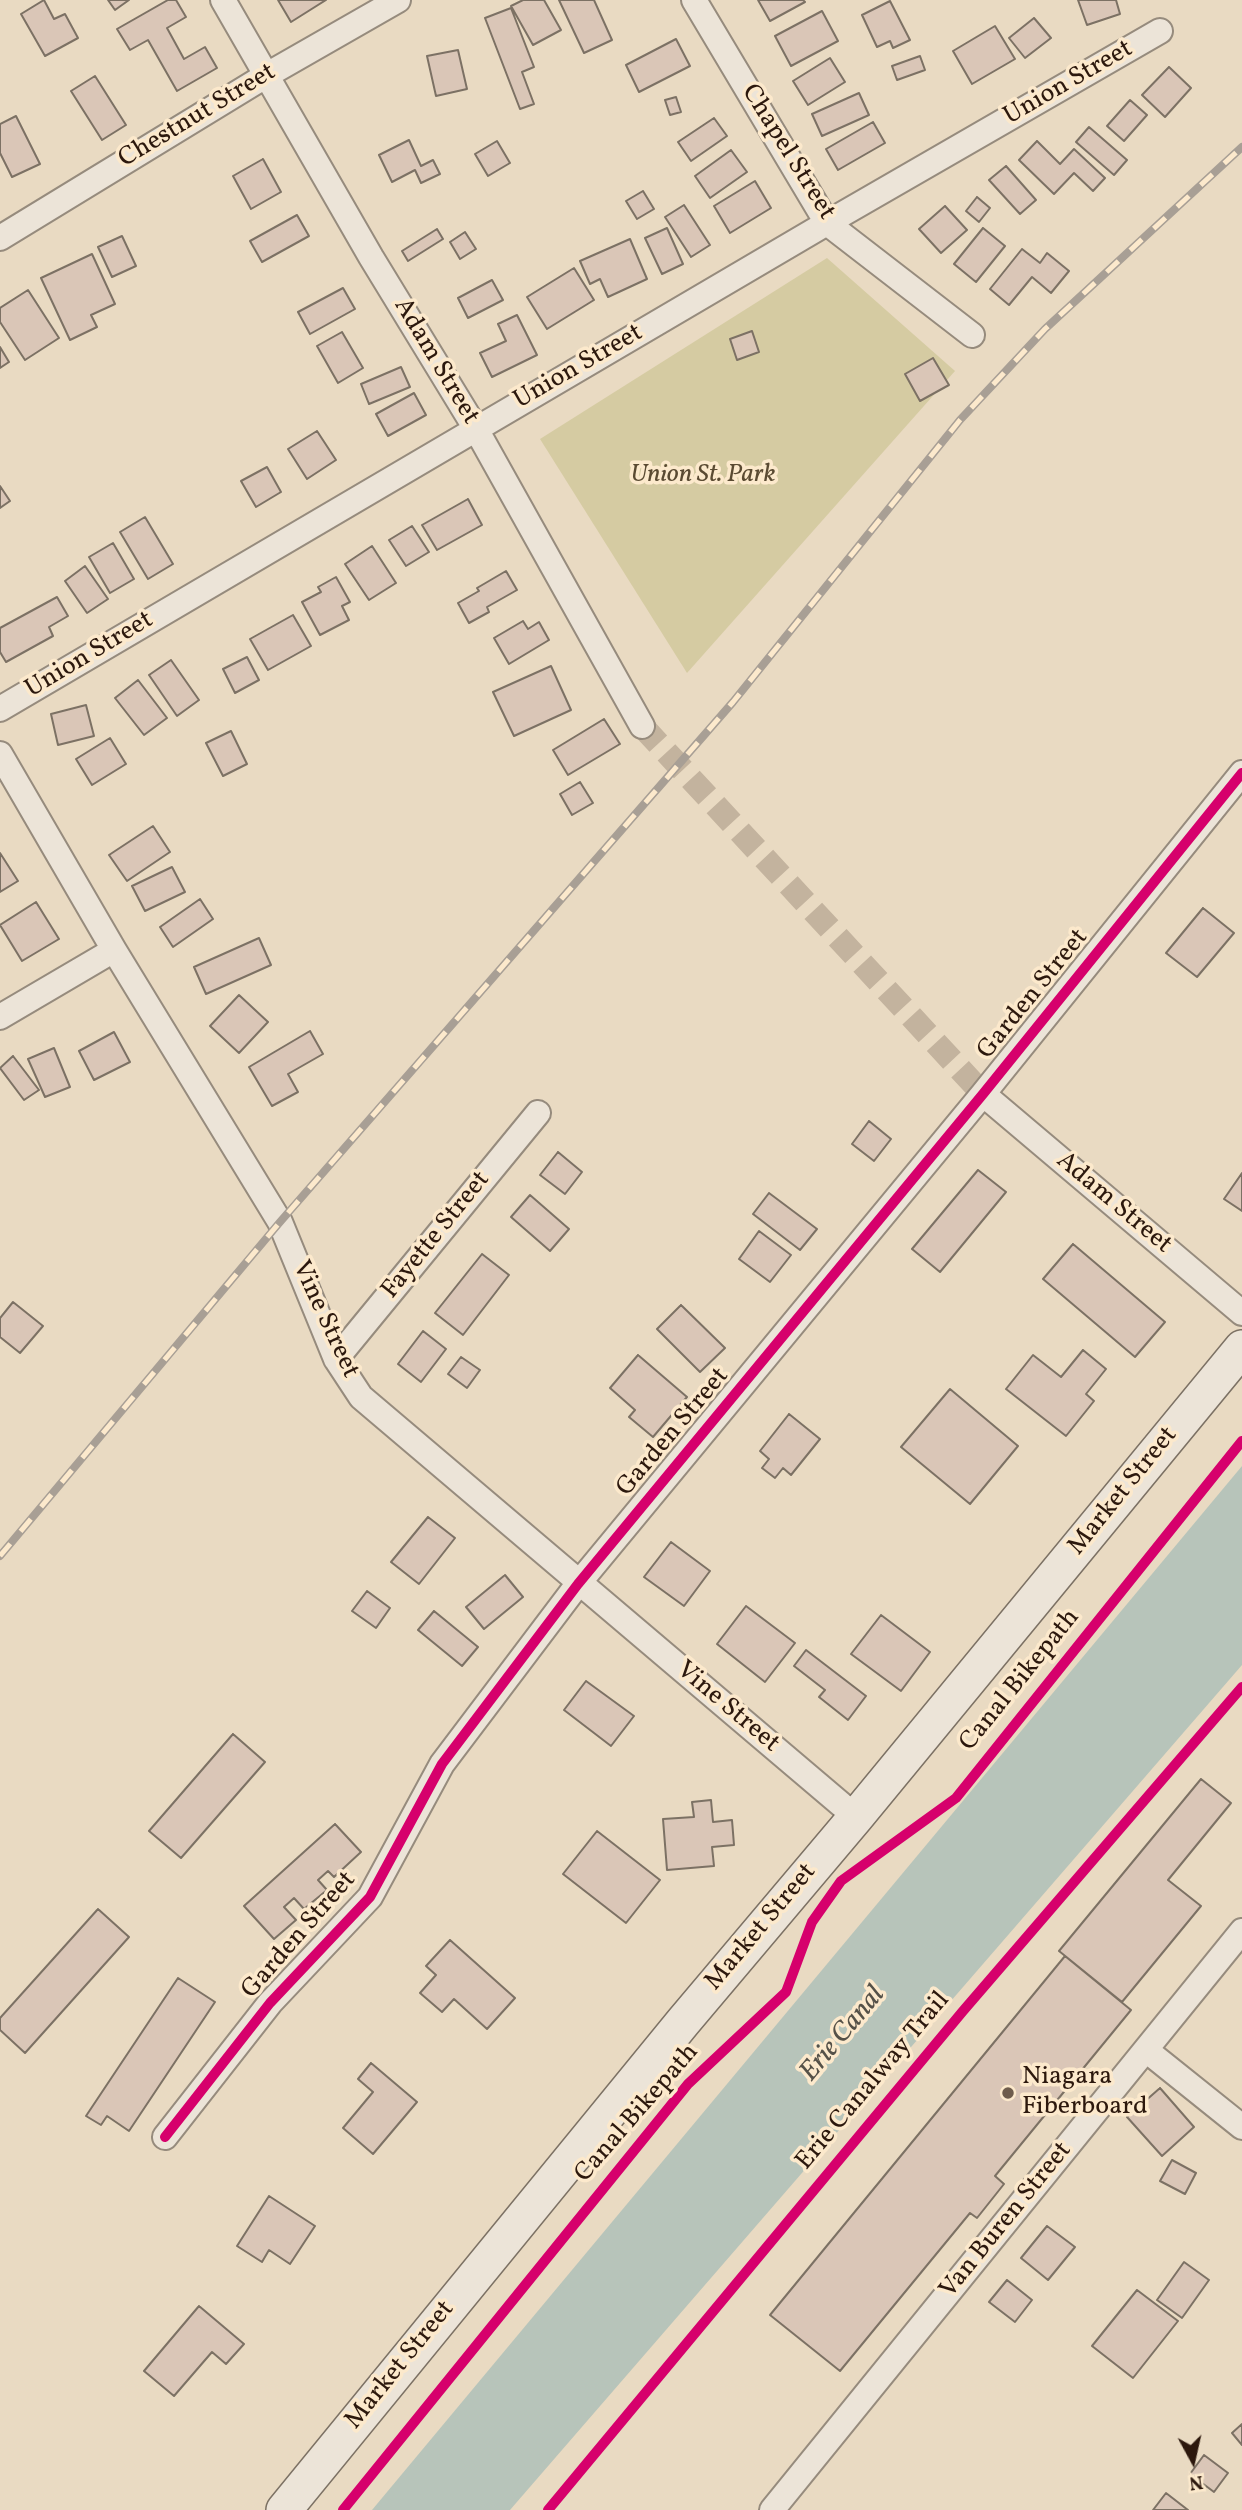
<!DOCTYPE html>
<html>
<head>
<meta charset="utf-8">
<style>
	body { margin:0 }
	#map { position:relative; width:1242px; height:2510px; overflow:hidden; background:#e9dac2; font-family:Vollkorn,serif }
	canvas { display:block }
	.north { position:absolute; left:1158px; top:2426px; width:70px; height:70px; -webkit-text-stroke:5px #fce9cc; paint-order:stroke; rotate:172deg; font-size:19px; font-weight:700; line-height:28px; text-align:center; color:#2c180d }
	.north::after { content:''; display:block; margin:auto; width:24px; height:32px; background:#2c180d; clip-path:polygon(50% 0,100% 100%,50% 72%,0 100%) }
</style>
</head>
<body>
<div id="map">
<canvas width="1242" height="2510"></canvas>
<div class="north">N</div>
</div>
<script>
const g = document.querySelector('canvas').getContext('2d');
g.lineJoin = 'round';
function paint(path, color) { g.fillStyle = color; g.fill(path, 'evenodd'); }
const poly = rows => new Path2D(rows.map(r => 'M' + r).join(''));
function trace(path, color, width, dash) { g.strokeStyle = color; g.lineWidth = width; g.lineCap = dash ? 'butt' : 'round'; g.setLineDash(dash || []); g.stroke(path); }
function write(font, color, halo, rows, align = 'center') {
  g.font = font + ' Vollkorn,serif'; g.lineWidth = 7; g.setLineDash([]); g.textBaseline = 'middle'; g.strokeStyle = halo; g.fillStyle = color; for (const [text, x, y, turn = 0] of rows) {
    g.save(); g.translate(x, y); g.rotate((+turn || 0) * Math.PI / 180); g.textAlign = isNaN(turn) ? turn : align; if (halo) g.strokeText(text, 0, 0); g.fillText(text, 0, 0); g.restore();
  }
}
paint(poly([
	[827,258,955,371,687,673,540,439]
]), '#d5cba2');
paint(poly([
	[1242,1466,1242,1665,510,2510,372,2510]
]), '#b7c4ba');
const building = poly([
	[44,0,54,19,65,14,78,38,45,56,21,14,44,0],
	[108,0,129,0,115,10,108,0],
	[168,0,176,0,186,17,167,28,184,59,205,47,217,68,177,91,148,40,130,50,117,29,168,0],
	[278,0,326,0,291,22,278,0],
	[523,0,544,0,561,30,533,45,511,6,523,0],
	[559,0,594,0,612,40,584,53,559,0],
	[758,0,803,0,805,2,770,21,758,0],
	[1078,0,1116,0,1120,14,1087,25,1078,0],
	[890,1,910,40,893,48,890,41,877,47,862,15,890,1],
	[511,8,534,67,522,72,534,104,520,109,485,18,511,8],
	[822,11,838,41,791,66,775,36,822,11],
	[1034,18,1051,38,1025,58,1009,38,1034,18],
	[995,26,1015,59,972,84,953,51,995,26],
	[676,39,690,66,639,92,626,65,676,39],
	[458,50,467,89,436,96,427,56,458,50],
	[920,56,925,70,897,80,892,66,920,56],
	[830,58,845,82,808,105,793,81,830,58],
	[1169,67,1191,88,1165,117,1142,95,1169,67],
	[95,76,126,125,102,140,71,91,95,76],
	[859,93,869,115,822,136,812,114,859,93],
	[676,97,681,112,670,115,665,100,676,97],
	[1130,100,1147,115,1124,141,1107,126,1130,100],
	[16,116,40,164,12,177,0,153,0,124,16,116],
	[714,118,727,136,691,161,678,142,714,118],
	[873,122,885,143,838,170,826,149,873,122],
	[1089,127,1127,160,1114,175,1076,142,1089,127],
	[409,140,421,166,433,160,440,174,421,183,415,170,392,182,379,155,409,140],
	[497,141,510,163,488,176,475,154,497,141],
	[1037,141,1060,164,1074,149,1105,178,1093,191,1074,173,1054,194,1019,160,1037,141],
	[731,150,747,172,710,198,695,176,731,150],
	[263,159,281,192,251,209,233,176,263,159],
	[1006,166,1036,200,1020,214,989,180,1006,166],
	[755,181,771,208,730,233,714,206,755,181],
	[643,191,654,209,637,219,626,201,643,191],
	[977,197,990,208,979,222,966,211,977,197],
	[684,205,710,245,691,257,665,217,684,205],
	[945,206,967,230,941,253,919,229,945,206],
	[297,215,309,236,262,262,250,241,297,215],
	[667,228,683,264,662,274,645,238,667,228],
	[983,228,1005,246,976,282,954,264,983,228],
	[437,229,443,239,408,261,402,251,437,229],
	[465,232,476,249,460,259,450,242,465,232],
	[122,236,136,266,112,277,98,247,122,236],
	[630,239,647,279,608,297,600,279,590,284,580,261,630,239],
	[1022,249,1040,263,1047,253,1069,271,1051,293,1032,277,1009,305,990,289,1022,249],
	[92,254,115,304,91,315,97,327,70,340,41,278,92,254],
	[574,268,594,300,547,329,527,297,574,268],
	[492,280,503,300,468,318,458,298,492,280],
	[343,288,355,309,310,334,298,312,343,288],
	[28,290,59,338,25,360,0,322,0,308,28,290],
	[517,315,537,355,492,377,480,353,506,341,498,324,517,315],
	[752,331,759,352,737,360,730,339,752,331],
	[342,332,363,368,338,383,317,346,342,332],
	[0,347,9,362,0,368,0,347],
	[933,358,949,385,920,401,905,374,933,358],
	[401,367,410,387,369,404,361,384,401,367],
	[414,393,426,415,388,436,376,414,414,393],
	[317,431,336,460,307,479,288,449,317,431],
	[267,467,281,492,256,507,241,481,267,467],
	[0,486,10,501,0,508,0,486],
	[468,499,482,525,437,550,422,525,468,499],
	[145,517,173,564,148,579,120,532,145,517],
	[412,526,429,552,406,566,389,540,412,526],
	[113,543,134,579,110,593,89,557,113,543],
	[372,546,396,583,369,600,345,564,372,546],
	[85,566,108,599,87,613,65,581,85,566],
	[506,571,517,590,487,607,489,612,469,623,458,603,479,591,477,588,506,571],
	[336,577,350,602,342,606,349,620,320,635,302,602,321,592,318,587,336,577],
	[57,597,68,616,49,627,53,636,6,662,0,652,0,628,57,597],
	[293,615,311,646,268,670,250,639,293,615],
	[523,621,528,629,539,622,549,640,509,664,494,638,523,621],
	[247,657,259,680,235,693,223,669,247,657],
	[171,660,199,700,177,716,149,675,171,660],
	[551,666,571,710,514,736,493,692,551,666],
	[138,680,167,718,144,735,115,698,138,680],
	[86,705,94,736,58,745,51,714,86,705],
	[604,719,620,744,568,775,553,750,604,719],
	[231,731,247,764,223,776,206,743,231,731],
	[110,738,126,764,92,785,76,759,110,738],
	[580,782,593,803,572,815,560,794,580,782],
	[153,826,170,852,127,881,109,855,153,826],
	[0,853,18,881,0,892,0,853],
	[172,867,185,892,145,911,132,886,172,867],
	[200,899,213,919,173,947,160,927,200,899],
	[36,902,59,939,22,961,0,925,36,902],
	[1203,908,1234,933,1197,977,1166,953,1203,908],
	[259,938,271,965,206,994,194,967,259,938],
	[239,995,268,1022,239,1053,210,1026,239,995],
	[310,1031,323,1054,288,1074,298,1092,272,1106,249,1067,310,1031],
	[114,1032,130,1062,94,1080,79,1051,114,1032],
	[54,1048,70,1087,45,1097,28,1059,54,1048],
	[13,1056,39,1090,24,1100,0,1068,13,1056],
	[869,1121,891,1139,874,1161,852,1144,869,1121],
	[558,1152,582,1172,565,1194,540,1175,558,1152],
	[978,1170,1006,1192,940,1272,912,1249,978,1170],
	[1242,1173,1242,1211,1224,1199,1242,1173],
	[769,1193,817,1229,800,1250,753,1214,769,1193],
	[530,1195,569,1229,550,1251,511,1217,530,1195],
	[759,1231,791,1255,770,1282,739,1259,759,1231],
	[1073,1244,1165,1322,1135,1357,1043,1279,1073,1244],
	[482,1254,509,1275,463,1335,435,1313,482,1254],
	[13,1302,43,1326,20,1353,0,1337,0,1318,13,1302],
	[681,1305,725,1348,700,1372,657,1329,681,1305],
	[423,1331,446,1349,421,1382,398,1364,423,1331],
	[1083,1350,1106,1369,1086,1394,1094,1401,1066,1436,1006,1389,1033,1355,1061,1377,1083,1350],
	[638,1355,687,1397,653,1437,629,1417,635,1410,610,1388,638,1355],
	[461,1357,480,1370,467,1388,448,1374,461,1357],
	[950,1389,1018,1446,970,1504,901,1447,950,1389],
	[789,1414,820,1439,791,1475,783,1468,775,1478,762,1468,769,1459,760,1451,789,1414],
	[428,1517,455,1538,419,1584,391,1562,428,1517],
	[671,1542,710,1571,684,1606,644,1577,671,1542],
	[505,1575,523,1597,484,1629,466,1607,505,1575],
	[367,1591,390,1608,376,1628,352,1611,367,1591],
	[746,1606,795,1643,765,1682,717,1644,746,1606],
	[434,1611,478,1647,462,1666,418,1630,434,1611],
	[881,1615,930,1652,901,1691,851,1654,881,1615],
	[806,1650,866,1696,848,1720,819,1697,825,1690,794,1666,806,1650],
	[586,1681,634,1716,611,1746,564,1710,586,1681],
	[233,1734,265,1762,181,1858,149,1831,233,1734],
	[1201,1779,1231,1803,1168,1880,1201,1906,1122,2002,1059,1951,1201,1779],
	[711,1800,713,1822,732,1820,734,1845,712,1847,714,1866,667,1870,663,1819,694,1817,692,1802,711,1800],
	[335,1824,361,1852,334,1877,328,1871,318,1880,327,1890,304,1909,294,1898,284,1907,296,1920,274,1939,244,1906,335,1824],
	[597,1831,660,1880,626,1923,563,1874,597,1831],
	[98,1909,129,1937,25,2053,0,2030,0,2018,98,1909],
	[450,1940,515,1998,487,2029,454,1999,442,2012,420,1993,436,1975,426,1966,450,1940],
	[1065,1956,1131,2010,995,2176,1004,2184,977,2218,970,2213,840,2371,770,2315,1065,1956],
	[178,1978,215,2002,129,2131,107,2116,101,2125,86,2116,178,1978],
	[371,2063,417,2102,373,2154,343,2128,373,2092,358,2079,371,2063],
	[1160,2088,1194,2127,1162,2156,1127,2117,1160,2088],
	[1172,2160,1196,2173,1185,2194,1160,2181,1172,2160],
	[269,2196,315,2226,290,2264,269,2250,262,2262,237,2246,269,2196],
	[1047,2226,1075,2247,1048,2280,1021,2258,1047,2226],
	[1184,2262,1209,2280,1182,2318,1157,2300,1184,2262],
	[1007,2280,1032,2300,1015,2322,989,2302,1007,2280],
	[1137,2290,1178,2321,1133,2378,1092,2346,1137,2290],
	[199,2306,244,2344,226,2364,212,2352,174,2396,144,2371,199,2306],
	[1242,2424,1242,2445,1232,2433,1242,2424],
	[1204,2455,1228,2473,1214,2492,1190,2474,1204,2455],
	[1166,2493,1188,2510,1153,2510,1166,2493]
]);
paint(building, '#dac6b7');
trace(building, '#7c7164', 2);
trace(poly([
	[642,726,983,1094]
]), '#c3b39e', 24, [24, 12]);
const street = poly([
	[223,0,371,257,476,429,642,726],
	[694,0,827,223,972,335],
	[0,238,267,75,398,0],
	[0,709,827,223,1160,31],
	[0,754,114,950,280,1222,336,1359,361,1397,856,1817],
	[0,1017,114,950],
	[983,1094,1242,1313],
	[336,1359,538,1113],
	[1146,2050,1242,2127],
	[165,2137,270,2003,370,1897,442,1764,578,1584,983,1094,1242,773],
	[772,2510,1242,1931]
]);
const secondary = poly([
	[284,2510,683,2022,856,1817,1242,1348]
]);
trace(street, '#968b7d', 28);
trace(secondary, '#7c7164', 38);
trace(street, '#ece4d8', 24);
trace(secondary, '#ece4d8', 35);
const rail = poly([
	[0,1556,280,1222,733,702,960,420,1045,329,1242,147]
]);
trace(rail, '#a89f95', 8);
trace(rail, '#fce9cc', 5, [16]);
trace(poly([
	[165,2137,270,2003,370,1897,442,1764,578,1584,983,1094,1242,773],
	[343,2510,688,2084,786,1992,812,1922,841,1881,956,1798,1242,1441],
	[548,2510,963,2011,1242,1687]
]), '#d6006c', 10);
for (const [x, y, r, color] of [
	[1008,2093,7,"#6e5c4c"]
]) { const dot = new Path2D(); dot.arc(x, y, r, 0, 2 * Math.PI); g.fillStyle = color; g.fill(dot); trace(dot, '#fce9cc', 2.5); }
write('26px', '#2c180d', '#fce9cc', [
	["Union Street",1069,84,-30],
	["Chestnut Street",198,117,-31],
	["Chapel Street",787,153,58],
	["Adam Street",435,362,59],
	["Union Street",579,368,-30],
	["Union Street",90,656,-31],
	["Garden Street",1034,995,-51],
	["Adam Street",1113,1204,40],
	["Fayette Street",437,1236,-51],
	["Vine Street",324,1320,65],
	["Garden Street",674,1433,-50],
	["Market Street",1124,1492,-51],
	["Canal Bikepath",1021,1681,-51],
	["Vine Street",727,1708,40],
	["Market Street",762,1928,-50],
	["Garden Street",300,1936,-49],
	["Erie Canalway Trail",874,2082,-50],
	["Canal Bikepath",638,2114,-49],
	["Van Buren Street",1007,2221,-51],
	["Market Street",401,2366,-51]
]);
write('italic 26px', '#5a4a32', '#fce9cc', [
	["Union St. Park",703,476]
]);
write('26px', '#2c180d', '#fce9cc', [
	["Niagara",1022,2078],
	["Fiberboard",1022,2108]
], 'left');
write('italic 28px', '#555148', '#fce9cc', [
	["Erie Canal",844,2035,-50]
]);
</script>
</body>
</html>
